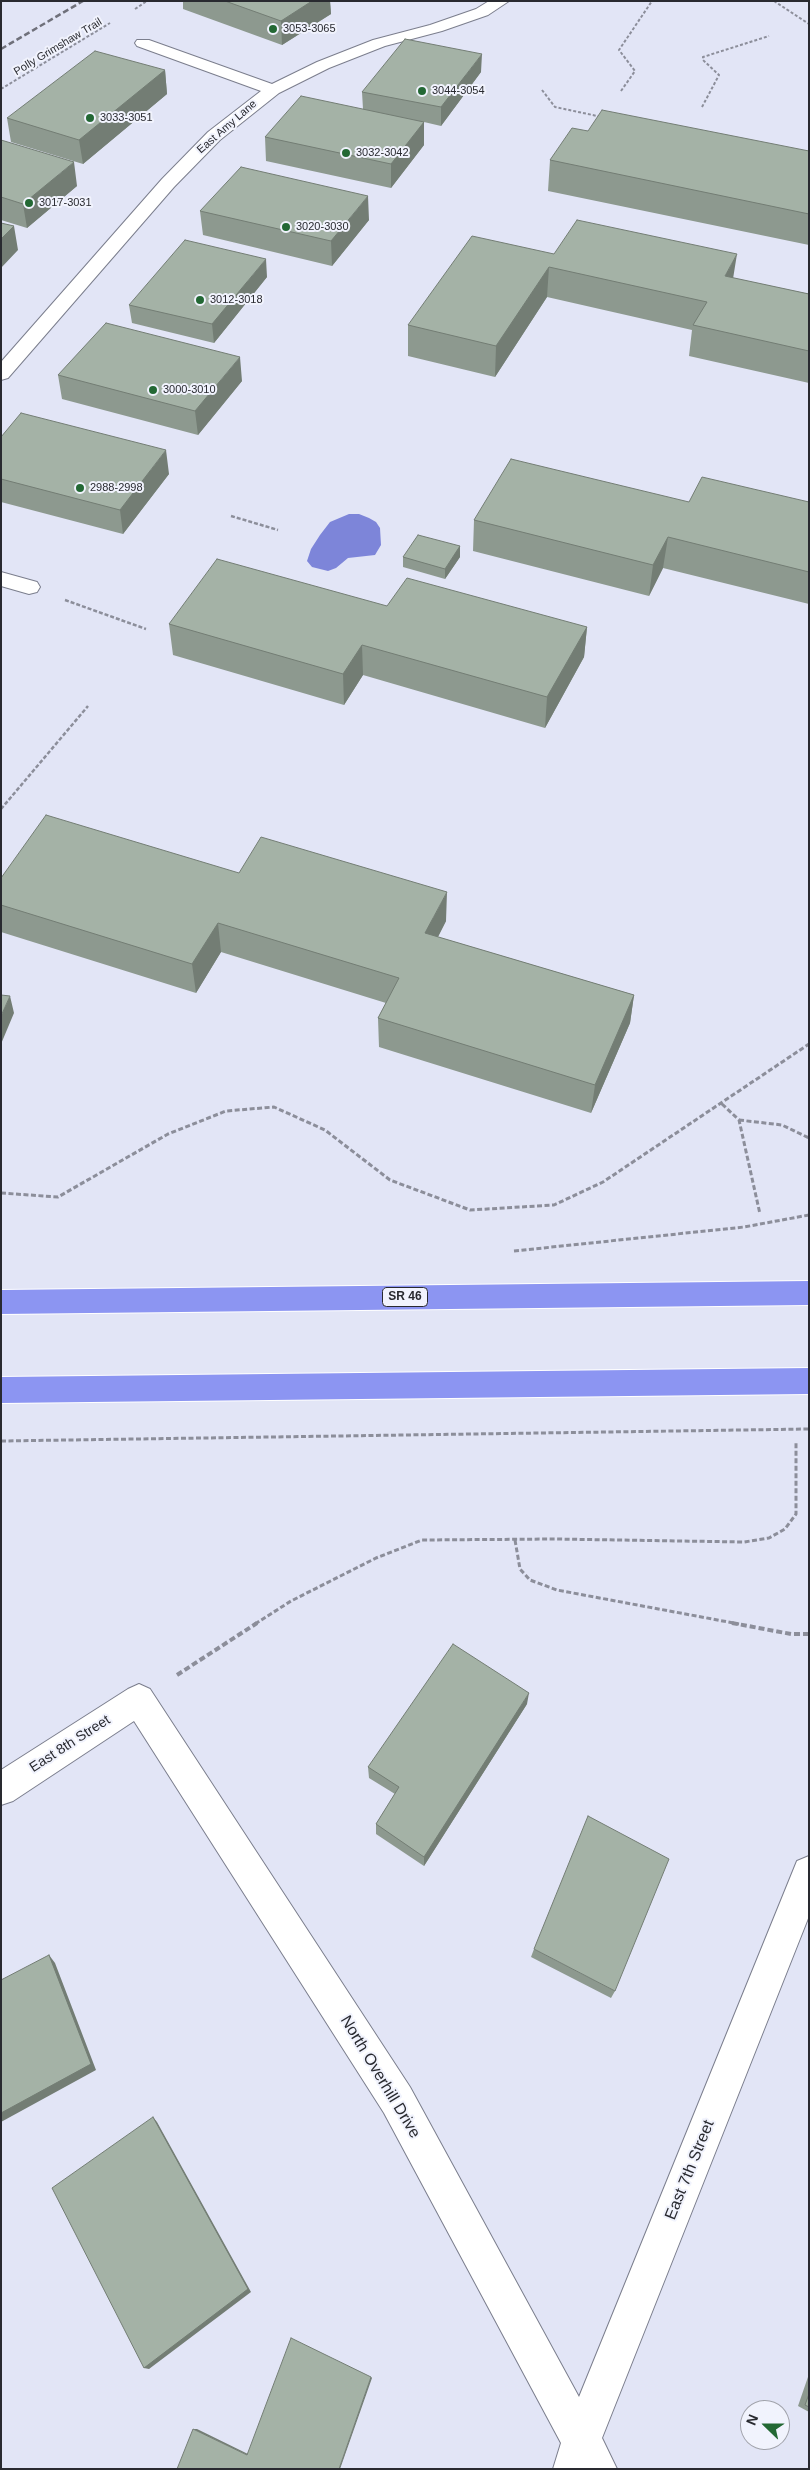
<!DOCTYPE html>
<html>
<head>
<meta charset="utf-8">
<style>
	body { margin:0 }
	#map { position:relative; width:810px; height:2470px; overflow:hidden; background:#e2e5f6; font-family:Helvetica,sans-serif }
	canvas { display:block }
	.frame { position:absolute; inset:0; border:2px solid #292a30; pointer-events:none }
	.north { position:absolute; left:740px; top:2400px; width:50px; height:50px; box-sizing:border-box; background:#f1f3fd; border:1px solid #a1a3ab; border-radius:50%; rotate:292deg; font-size:14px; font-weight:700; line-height:20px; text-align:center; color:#292a30 }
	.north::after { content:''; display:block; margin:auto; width:18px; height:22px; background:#236834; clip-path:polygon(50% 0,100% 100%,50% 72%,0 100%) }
</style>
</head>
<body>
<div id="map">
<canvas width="810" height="2470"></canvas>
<div class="frame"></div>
<div class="north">N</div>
</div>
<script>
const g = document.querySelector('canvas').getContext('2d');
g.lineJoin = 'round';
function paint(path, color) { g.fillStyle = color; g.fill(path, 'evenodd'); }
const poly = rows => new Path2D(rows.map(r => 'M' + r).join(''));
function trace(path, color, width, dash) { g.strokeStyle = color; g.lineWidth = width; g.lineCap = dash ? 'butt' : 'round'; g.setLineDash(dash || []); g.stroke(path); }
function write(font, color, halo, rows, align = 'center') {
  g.font = font + ' Helvetica,sans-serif'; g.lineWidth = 4; g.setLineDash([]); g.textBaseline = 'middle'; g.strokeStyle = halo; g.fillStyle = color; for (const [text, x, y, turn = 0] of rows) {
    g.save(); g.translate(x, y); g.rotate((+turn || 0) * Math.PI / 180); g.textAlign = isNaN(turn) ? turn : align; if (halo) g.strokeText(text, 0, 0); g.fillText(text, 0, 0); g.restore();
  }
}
paint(poly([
	[349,514,359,514,369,518,376,522,380,528,381,545,375,555,348,558,336,568,328,571,312,567,307,561,311,549,320,535,330,522]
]), '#7d85d9');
const minor = poly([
	[489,1,509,1,488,15,442,31,385,46,329,68,279,93,220,140,174,187,8,378,1,380,1,362,162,179,208,132,261,91,137,46,135,43,137,40,149,40,272,84,317,62,373,40,430,25,476,9,489,1],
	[1,572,37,582,40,587,37,592,29,594,1,586,1,572],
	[139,1684,150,1689,410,2087,579,2397,797,1861,809,1856,809,1916,602,2438,617,2469,553,2469,561,2443,384,2113,134,1721,13,1801,1,1805,1,1770,128,1689,139,1684]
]);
const highway = poly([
	[809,1281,809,1305,1,1314,1,1290,809,1281],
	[809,1368,809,1394,1,1403,1,1377,809,1368]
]);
trace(minor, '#7b7e8d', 2);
trace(highway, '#fff', 2);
trace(poly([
	[774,1,809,24],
	[135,9,147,1],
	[1,89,110,23],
	[542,90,555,107,602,117],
	[621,91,635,71,619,50,652,1],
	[702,107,719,75,703,60,703,57,769,36]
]), '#8c8e9a', 2, [3, 2]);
trace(poly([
	[231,516,278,530],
	[65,600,146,629],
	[1,809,88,706]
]), '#8c8e9a', 2.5, [4, 2]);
trace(poly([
	[722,1104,739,1120,760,1214],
	[739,1120,782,1125,809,1138],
	[1,1193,58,1197,168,1134,226,1111,274,1107,325,1130,390,1180,470,1210,554,1205,603,1182,809,1044],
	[514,1251,744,1227,809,1215],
	[1,1441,809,1429],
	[515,1540,520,1569,530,1580,557,1590,739,1624],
	[255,1624,291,1601,376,1558,422,1540,555,1539,744,1542,769,1538,785,1529,796,1514,796,1442]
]), '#8c8e9a', 3, [5, 2.5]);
trace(poly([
	[732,1623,791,1634,809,1634],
	[177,1675,257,1623]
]), '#8c8e9a', 4, [6, 3]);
paint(minor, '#fff');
paint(highway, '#8c95f2');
trace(poly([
	[1,49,83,1]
]), '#6f707a', 2.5, [6, 3]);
paint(poly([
	[183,1,330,1,331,14,282,45,183,9],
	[165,70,167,94,83,164,11,142,7,118],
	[481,72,441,126,424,122,424,145,391,188,266,161,265,137,363,109,362,92],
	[588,131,809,151,809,245,548,191,550,160],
	[1,140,77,186,27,228,1,220],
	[200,211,369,220,332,266,203,235],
	[554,254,733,278,809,294,809,383,689,356,692,330,547,297,495,377,408,356,408,325],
	[267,277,214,343,132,323,129,305],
	[58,375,242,381,198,435,62,399],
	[1,437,169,474,123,534,1,502],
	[689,502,809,502,809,604,663,568,649,596,473,551,474,520],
	[460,546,460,557,445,579,403,567,403,557],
	[387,606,587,627,584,657,545,728,363,675,344,705,173,655,169,624],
	[239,873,446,921,438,937,634,995,630,1023,591,1113,379,1047,378,1018,386,1003,221,952,196,993,1,932,1,878],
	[527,1704,424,1866,376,1834,376,1824,395,1794,369,1778,368,1767],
	[534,1949,615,1991,611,1998,531,1957],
	[809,2374,809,2412,798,2406]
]), '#8d998f');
paint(poly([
	[312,1,330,1,331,14,282,45,281,21],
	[482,54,481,72,441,126,441,107],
	[165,70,167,94,83,164,79,140],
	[424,122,424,145,391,188,391,164],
	[74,162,77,186,27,228,23,204],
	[368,196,369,220,332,266,331,241],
	[14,226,18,250,1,268,1,239],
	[737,254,732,285,725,276],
	[266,259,267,277,214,343,212,324],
	[549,267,547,297,495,377,496,346],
	[240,357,242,381,198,435,195,411],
	[166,450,169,474,123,534,120,510],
	[668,537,663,568,649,596,653,565],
	[460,546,460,557,445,579,445,569],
	[587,627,584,657,545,728,547,697],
	[362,645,363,675,344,705,343,674],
	[447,892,446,921,425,962,425,933],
	[218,923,221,952,196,993,192,964],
	[634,995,630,1023,591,1113,595,1085],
	[10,996,14,1013,1,1044,1,1016],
	[529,1693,527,1704,424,1866,424,1857],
	[49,1955,55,1963,96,2070,1,2122,1,2113],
	[153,2117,157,2122,251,2292,149,2369,144,2368],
	[371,2377,372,2378,340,2469,339,2469],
	[193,2429,197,2429,250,2455,247,2455]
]), '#737d74');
const building = poly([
	[225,1,312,1,281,21,225,1],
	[405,39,482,54,441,107,362,92,405,39],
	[95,51,165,70,79,140,7,118,95,51],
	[301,96,424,122,391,164,265,137,301,96],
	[602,110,809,151,809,214,550,160,572,128,588,131,602,110],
	[1,140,74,162,23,204,1,197,1,140],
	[241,167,368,196,331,241,200,211,241,167],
	[577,220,737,254,725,276,809,294,809,351,693,325,707,302,549,267,496,346,408,325,472,236,554,254,577,220],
	[1,223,14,226,1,239,1,223],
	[185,240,266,259,212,324,129,305,185,240],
	[106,323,240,357,195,411,58,375,106,323],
	[21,413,166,450,120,510,1,479,1,437,21,413],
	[511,459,689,502,702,477,809,502,809,572,668,537,653,565,474,520,511,459],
	[418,535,460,546,445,569,403,557,418,535],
	[217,559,387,606,407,578,587,627,547,697,362,645,343,674,169,624,217,559],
	[46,815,239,873,261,837,447,892,425,933,634,995,595,1085,378,1018,399,978,218,923,192,964,1,905,1,878,46,815],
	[1,995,10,996,1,1016,1,995],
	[453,1644,529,1693,424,1857,376,1824,399,1787,368,1767,453,1644],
	[588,1816,669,1859,615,1991,534,1949,588,1816],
	[49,1955,91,2064,1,2113,1,1980,49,1955],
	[153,2117,248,2289,144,2368,52,2188,153,2117],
	[291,2338,371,2377,339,2469,177,2469,193,2429,247,2455,291,2338],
	[809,2394,809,2407,805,2405,809,2394]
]);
paint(building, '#a4b2a6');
trace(building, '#737d74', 1);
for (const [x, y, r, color] of [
	[273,29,5,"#236834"],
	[422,91,5,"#236834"],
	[90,118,5,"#236834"],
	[346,153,5,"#236834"],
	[29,203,5,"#236834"],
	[286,227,5,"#236834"],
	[200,300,5,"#236834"],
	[153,390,5,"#236834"],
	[80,488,5,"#236834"]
]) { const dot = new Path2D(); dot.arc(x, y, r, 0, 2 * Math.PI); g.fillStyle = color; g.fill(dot); trace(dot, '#f1f3fd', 2); }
write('11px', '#292a30', '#f1f3fd', [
	["3053-3065",283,29],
	["3044-3054",432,91],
	["3033-3051",100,118],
	["3032-3042",356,153],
	["3017-3031",39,203],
	["3020-3030",296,227],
	["3012-3018",210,300],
	["3000-3010",163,390],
	["2988-2998",90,488]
], 'left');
write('11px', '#292a30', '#f1f3fd', [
	["Polly Grimshaw Trail",58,47,-31],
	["East Amy Lane",227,127,-41]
]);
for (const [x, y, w] of [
	[405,1297,45]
]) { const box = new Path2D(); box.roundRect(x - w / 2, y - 9.5, w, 19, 4); g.fillStyle = '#f1f3fd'; g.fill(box); trace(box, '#292a30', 1); }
write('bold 12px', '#292a30', null, [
	["SR 46",405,1297]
]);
write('14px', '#292a30', '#f1f3fd', [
	["East 8th Street",70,1744,-33]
]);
write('16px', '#292a30', '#f1f3fd', [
	["North Overhill Drive",380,2077,59],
	["East 7th Street",690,2170,-68]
]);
</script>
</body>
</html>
